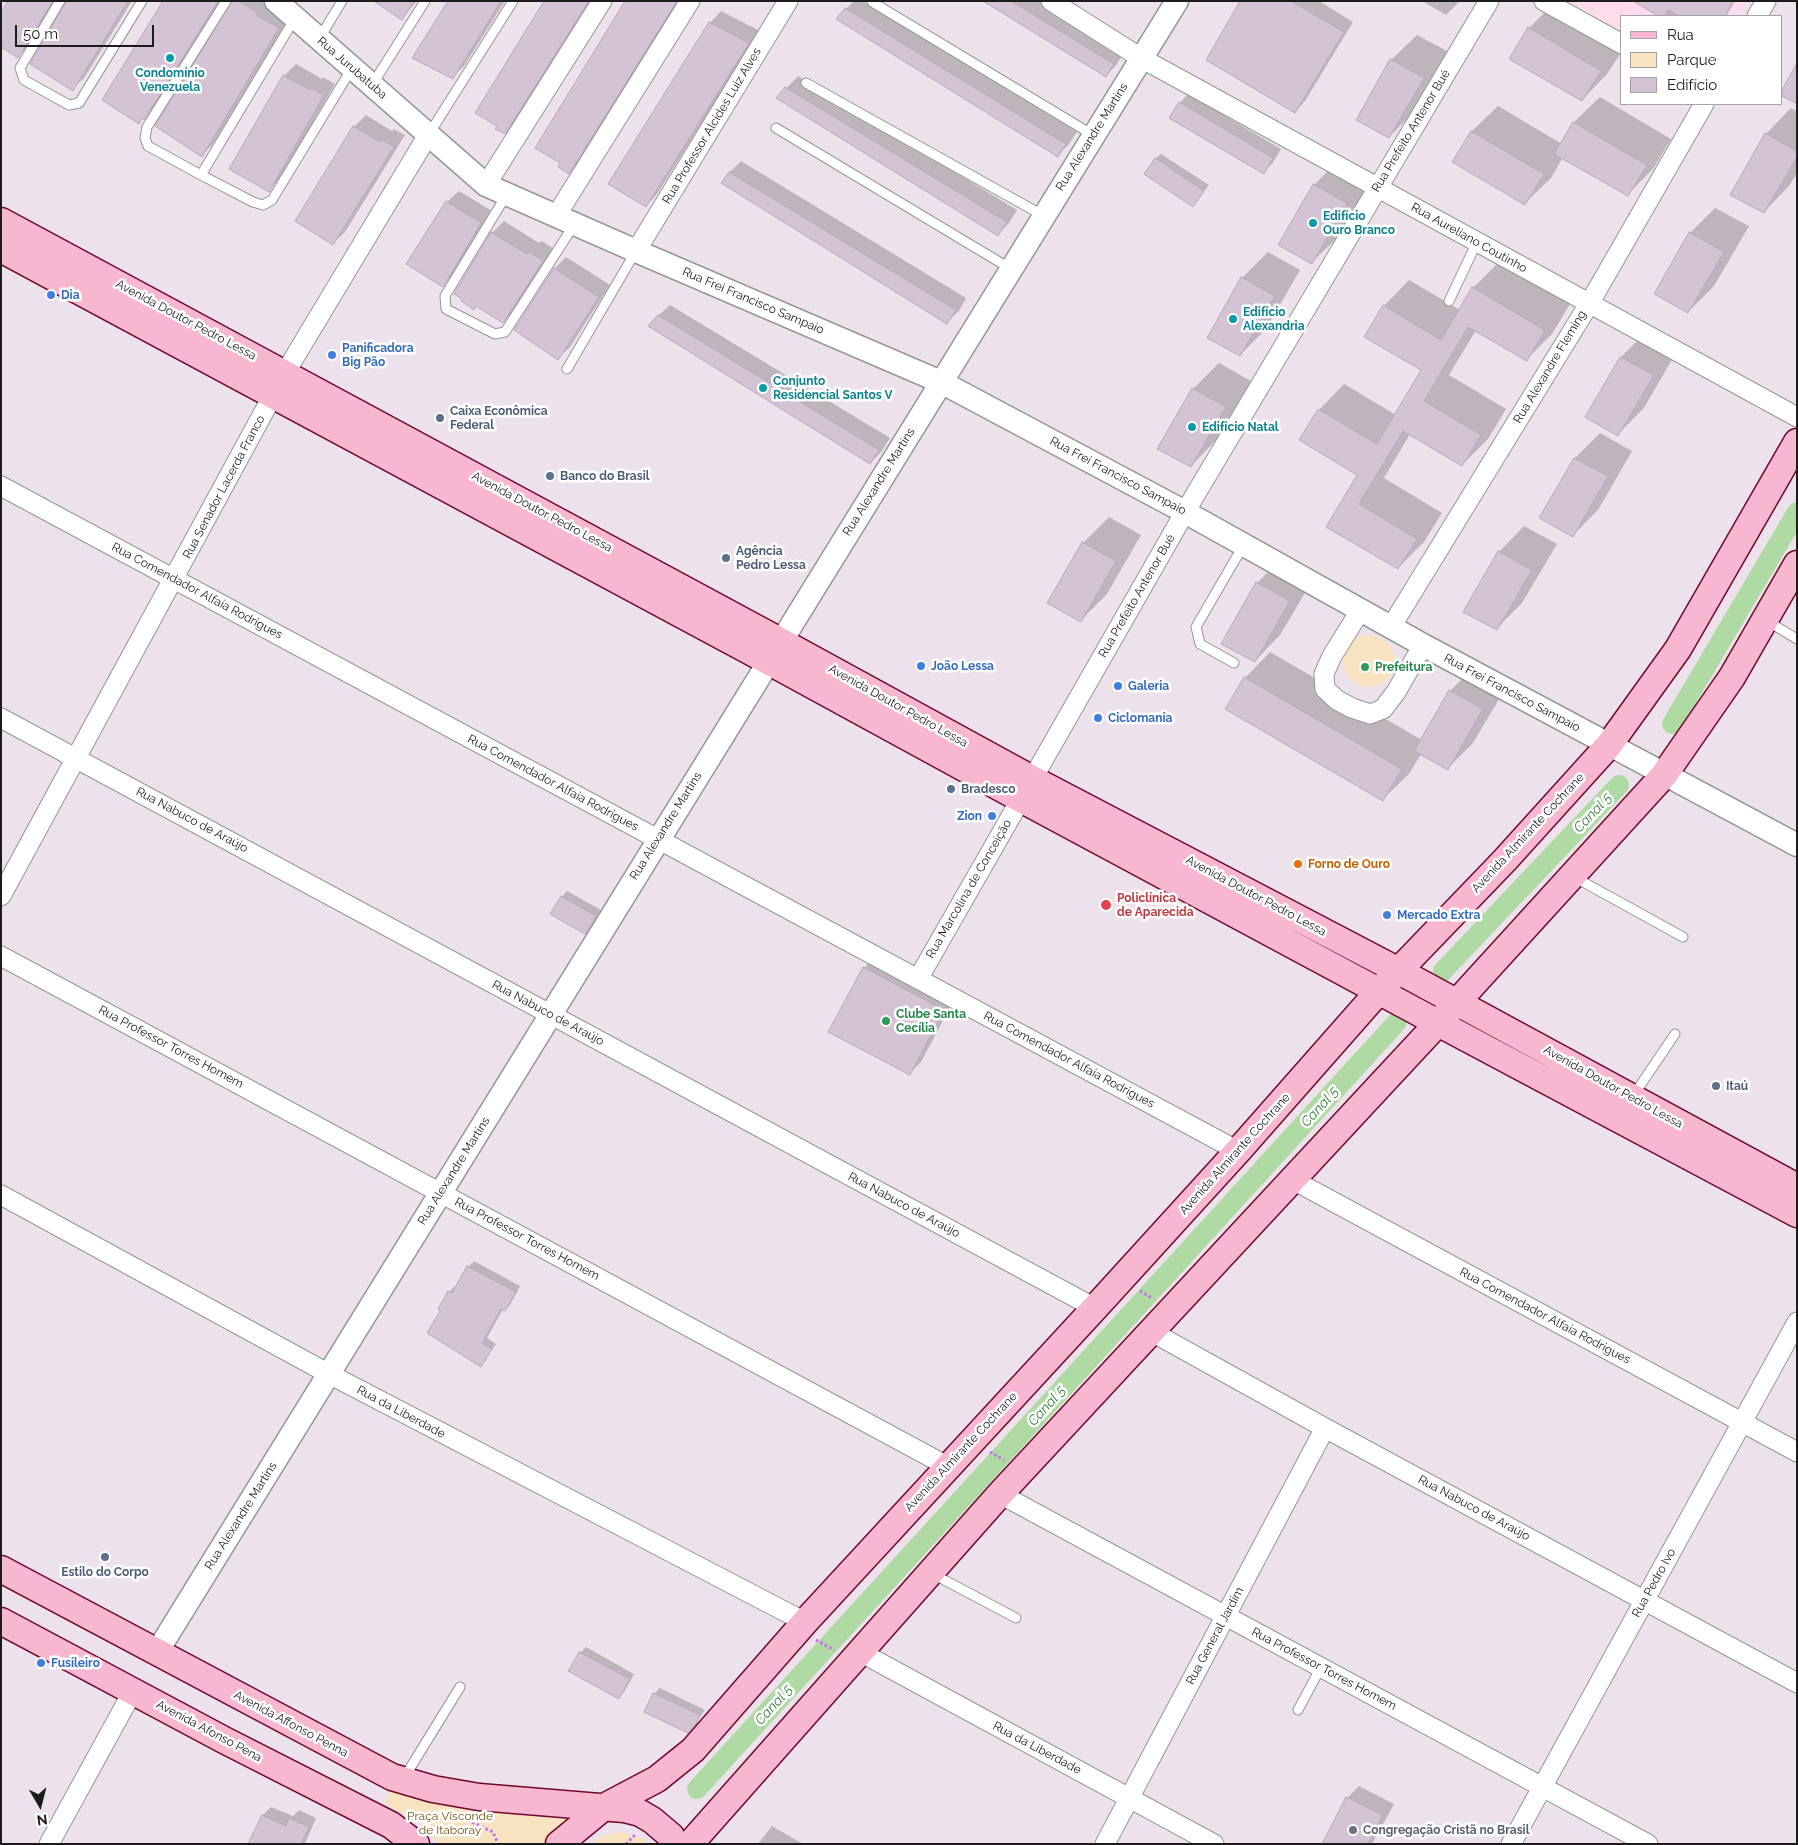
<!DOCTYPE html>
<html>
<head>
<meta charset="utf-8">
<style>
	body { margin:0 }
	#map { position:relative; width:1798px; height:1845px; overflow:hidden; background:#ede2eb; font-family:Raleway,sans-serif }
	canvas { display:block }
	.frame { position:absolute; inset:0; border:2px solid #1c1c1c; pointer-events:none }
	.legend { position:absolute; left:1620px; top:15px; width:162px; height:90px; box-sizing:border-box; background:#fff; border:1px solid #a4a4a4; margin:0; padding:6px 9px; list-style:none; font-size:15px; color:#1c1c1c }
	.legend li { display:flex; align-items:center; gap:10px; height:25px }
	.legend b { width:25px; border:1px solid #a4a4a4 }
	.north { position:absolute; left:15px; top:1780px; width:50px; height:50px; -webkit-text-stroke:4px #fff; paint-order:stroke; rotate:172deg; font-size:14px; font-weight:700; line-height:20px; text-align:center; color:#1c1c1c }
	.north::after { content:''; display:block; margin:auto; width:18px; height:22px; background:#1c1c1c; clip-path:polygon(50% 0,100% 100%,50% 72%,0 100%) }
	.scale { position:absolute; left:15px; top:25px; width:139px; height:22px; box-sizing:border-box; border:2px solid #1c1c1c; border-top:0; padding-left:6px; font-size:15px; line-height:18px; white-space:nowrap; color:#1c1c1c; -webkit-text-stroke:4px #fff; paint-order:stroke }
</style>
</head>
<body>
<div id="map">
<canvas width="1798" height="1845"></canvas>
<div class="frame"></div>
<ul class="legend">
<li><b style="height:6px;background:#f7b7d0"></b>Rua</li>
<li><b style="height:14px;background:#f7e3c0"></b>Parque</li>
<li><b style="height:14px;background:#d4c3d4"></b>Edifício</li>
</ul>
<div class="north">N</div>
<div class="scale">50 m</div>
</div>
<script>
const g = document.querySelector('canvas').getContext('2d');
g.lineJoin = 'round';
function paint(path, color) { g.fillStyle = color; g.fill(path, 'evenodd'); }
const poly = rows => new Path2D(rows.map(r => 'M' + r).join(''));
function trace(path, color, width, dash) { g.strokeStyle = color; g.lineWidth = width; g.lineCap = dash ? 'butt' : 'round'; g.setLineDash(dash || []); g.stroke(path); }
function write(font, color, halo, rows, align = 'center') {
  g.font = font + ' Raleway,sans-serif'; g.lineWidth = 5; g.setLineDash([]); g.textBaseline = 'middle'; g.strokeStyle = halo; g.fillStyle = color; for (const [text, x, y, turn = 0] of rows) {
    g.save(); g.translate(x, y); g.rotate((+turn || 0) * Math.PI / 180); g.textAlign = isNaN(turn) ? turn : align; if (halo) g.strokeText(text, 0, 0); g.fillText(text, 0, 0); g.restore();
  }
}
paint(poly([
	[1568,1,1746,1,1737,16,1622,16,1622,31]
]), '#fedbea');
paint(poly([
	'1343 661a26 26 0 1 1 52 0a26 26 0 1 1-52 0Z',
	[396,1783,452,1803,505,1814,579,1816,547,1844,440,1844,426,1826,384,1803],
	[622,1832,643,1839,647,1844,593,1844,604,1835]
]), '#f7e3c0');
paint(poly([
	[9,1,56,1,29,45,18,56],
	[67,1,132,1,84,78,72,89],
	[165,1,222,1,155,107,138,122],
	[234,1,268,1,290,17,213,144,202,155],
	[376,1,417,1,402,18],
	[449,1,505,1,464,66,452,77],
	[545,1,592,1,516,121,504,133],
	[626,1,680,1,580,161,569,172],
	[854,1,863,1,1077,132,1069,144,1057,156,846,9],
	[986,1,1041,1,1124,52,1117,64,1106,76],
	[1241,1,1319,1,1353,22,1305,101,1295,112],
	[1422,1,1460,1,1446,15],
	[1637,1,1735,1,1726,16,1663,16],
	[1555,2,1622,51,1607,74,1582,100,1529,28],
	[721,11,760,31,657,194,646,206,710,23],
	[1417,35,1449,52,1415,111,1389,137,1391,60],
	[296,64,322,79,323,77,335,84,280,179,268,191,230,169,284,76],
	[798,76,1017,210,1009,223,998,234,778,97],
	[1188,94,1281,149,1272,164,1263,172,1180,103],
	[1600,97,1671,139,1653,169,1627,195,1563,157,1551,178,1525,203,1454,162,1472,131,1498,106,1562,144,1574,122],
	[1791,108,1797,111,1797,173,1789,186,1764,212,1766,134],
	[366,115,392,131,394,129,405,135,345,232,333,243,297,220,354,127],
	[1161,154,1209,185,1193,205,1155,159],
	[1340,159,1372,177,1338,237,1312,262,1314,185],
	[741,161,966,298,959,311,947,322,730,172],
	[459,191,492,211,454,274,443,285,447,202],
	[1715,208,1749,226,1714,286,1688,312,1690,233],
	[504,221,539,243,542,241,554,249,515,310,503,322,477,305,474,308,455,293,492,233],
	[1268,252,1300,270,1266,329,1240,355,1242,278],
	[566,257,610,285,570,347,558,358,516,330,555,268],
	[1499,262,1570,304,1552,334,1526,360,1476,330,1449,375,1506,409,1488,439,1462,465,1410,434,1384,478,1442,513,1424,542,1398,568,1328,526,1359,474,1319,410,1344,384,1396,415,1423,370,1384,306,1409,280,1460,310,1473,288],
	[670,305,890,438,882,451,870,463,658,316],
	[1646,332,1678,349,1644,408,1618,434,1587,417,1621,357],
	[1219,363,1251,381,1216,440,1191,466,1193,389],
	[1600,433,1632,451,1598,510,1573,535,1575,458],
	[1109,517,1141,535,1107,594,1081,620,1083,543],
	[1524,526,1557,544,1522,603,1496,629,1499,552],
	[1282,558,1315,576,1280,635,1255,661,1257,583],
	[1270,652,1422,740,1450,691,1475,666,1508,684,1473,743,1448,768,1421,754,1409,774,1383,799,1245,678],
	[567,891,601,910,585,932,562,897],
	[875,956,955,998,921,1062,910,1073,864,968],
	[474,1261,520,1286,510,1305,505,1310,503,1309,487,1338,496,1344,481,1365,442,1310,449,1292,454,1287,457,1288,468,1267],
	[586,1647,634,1674,624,1692,619,1697,570,1670,580,1653],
	[660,1688,705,1710,693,1726,646,1711,654,1694],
	[1359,1786,1394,1804,1372,1844,1324,1844,1347,1798],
	[271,1807,293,1816,299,1810,316,1818,305,1844,250,1844,263,1815],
	[772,1826,803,1844,758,1844]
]), '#0003');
trace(poly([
	[1672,724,1797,512],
	[1443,971,1619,785],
	[697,1789,1397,1022]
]), '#afdaa4', 20);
const building = poly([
	[8,1,53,1,18,58,1,47,1,12,8,1],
	[66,1,128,1,73,91,30,64,66,1],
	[163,1,218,1,144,120,142,118,139,124,102,100,163,1],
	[232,1,239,1,258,13,256,15,279,28,202,157,155,126,232,1],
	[374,1,414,1,402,20,374,1],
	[448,1,501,1,453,79,412,58,448,1],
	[544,1,589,1,505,134,495,129,497,126,475,113,544,1],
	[625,1,677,1,569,174,558,167,560,163,535,148,625,1],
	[983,1,1011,1,1114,64,1106,77,983,1],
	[1240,1,1291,1,1344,32,1295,113,1206,60,1240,1],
	[1633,1,1734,1,1725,16,1679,16,1668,10,1664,16,1658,16,1633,1],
	[845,8,1066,144,1058,157,836,19,845,8],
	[709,22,749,43,646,207,608,184,709,22],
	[1528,27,1601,71,1582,101,1509,59,1528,27],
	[1390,59,1424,78,1389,138,1356,120,1390,59],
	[1797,63,1797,104,1782,96,1782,90,1797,63],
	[283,75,310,90,311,88,324,95,269,192,229,169,283,75],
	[785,87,1007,222,998,236,776,98,785,87],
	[1179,102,1273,158,1264,174,1169,118,1179,102],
	[1573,122,1647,165,1628,196,1554,154,1573,122],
	[353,126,380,142,381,139,394,147,333,245,295,221,353,126],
	[1471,131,1544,174,1525,205,1452,162,1471,131],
	[1765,133,1797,151,1797,157,1764,213,1730,195,1765,133],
	[1155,158,1204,191,1193,207,1144,174,1155,158],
	[729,172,956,310,947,324,721,183,729,172],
	[1313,184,1347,203,1312,264,1278,245,1313,184],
	[446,201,481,223,443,287,406,264,446,201],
	[491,232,527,254,529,251,543,261,503,323,476,306,474,310,461,301,462,299,454,294,491,232],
	[1689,232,1724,252,1688,313,1654,294,1689,232],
	[554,268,599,297,558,360,514,330,554,268],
	[1241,277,1275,296,1240,356,1207,338,1241,277],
	[1472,287,1545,330,1527,361,1468,327,1424,401,1481,435,1462,466,1403,431,1359,504,1417,539,1398,569,1326,527,1357,475,1299,440,1318,409,1377,444,1421,370,1364,337,1383,305,1441,340,1472,287],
	[658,315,879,450,870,464,648,326,658,315],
	[1620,357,1654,375,1618,436,1585,417,1620,357],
	[1192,388,1226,407,1191,467,1157,449,1192,388],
	[1574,458,1608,476,1573,537,1539,518,1574,458],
	[1082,542,1116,561,1081,622,1047,603,1082,542],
	[1498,551,1532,570,1497,630,1463,612,1498,551],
	[1256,582,1290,601,1255,662,1221,644,1256,582],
	[1244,677,1402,769,1383,801,1225,709,1244,677],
	[1449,690,1483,709,1448,770,1414,751,1449,690],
	[561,896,596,916,585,934,550,914,561,896],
	[863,967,944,1010,910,1075,828,1032,863,967],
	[467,1266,516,1292,505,1311,501,1309,482,1343,492,1349,481,1367,427,1333,440,1311,438,1309,448,1291,452,1293,467,1266],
	[579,1652,630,1679,619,1699,568,1671,579,1652],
	[653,1693,700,1715,696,1724,688,1733,644,1712,653,1693],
	[1346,1797,1383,1815,1368,1844,1322,1844,1346,1797],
	[262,1815,286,1826,289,1818,309,1827,301,1844,248,1844,262,1815]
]);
paint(building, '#d4c3d4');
trace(building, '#bea5bf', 1);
const service = poly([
	[60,1,20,68,24,80,69,105,79,103,142,1],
	[226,1,147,127,145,138,148,146,201,175,253,202,263,205,272,200,352,68],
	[872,2,1093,135],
	[319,39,342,1],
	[806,83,1044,216],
	[372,85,425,1],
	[776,128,1011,269],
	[429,134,513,1],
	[201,175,295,18],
	[507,194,445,296,446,309,495,334,505,332,574,225],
	[1449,301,1477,242],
	[567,369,636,251],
	[1767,621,1797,639],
	[1234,663,1200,644,1196,627,1243,546],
	[1574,877,1683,937],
	[1633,1096,1675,1034],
	[933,1574,1016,1618],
	[1298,1710,1321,1667],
	[404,1778,460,1687]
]);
const minor = poly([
	[1051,1,1141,58,1797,417],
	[1544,1,1622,44],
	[1757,16,1766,1],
	[486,185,602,1],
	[556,216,690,1],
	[636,251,788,1],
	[1,486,1238,1151],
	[1360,611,1332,656,1324,674,1325,689,1337,700,1352,708,1370,714,1383,709,1396,692,1423,645],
	[1391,627,1589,304,1704,104],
	[1,718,1095,1308],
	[1,896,285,373,428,135],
	[1,956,947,1466],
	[918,979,1185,512,1489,1],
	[1293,1180,1797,1452],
	[1,1195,329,1374,805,1622],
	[1152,1332,1325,1428,1797,1683],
	[1000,1494,1648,1844],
	[860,1652,1214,1844],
	[49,1844,133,1691],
	[1105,1844,1325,1428],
	[1511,1844,1797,1322]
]);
const tertiary = poly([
	[276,1,486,185,636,251,941,382,1185,512,1423,645,1797,845],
	[157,1652,1177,1]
]);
const secondary = poly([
	[1,221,780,641,1032,779,1399,971,1797,1187],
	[1,249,768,661,1021,799,1438,1023,1797,1214],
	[1,1569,392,1777,433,1789,479,1797,624,1809,640,1813,652,1820,671,1836,675,1844],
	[1,1621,224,1740,391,1825,416,1844],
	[559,1844,604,1807,657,1779,693,1750,805,1622,1095,1308,1238,1151,1379,991,1505,860,1609,745,1678,649,1797,442],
	[690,1844,1000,1494,1438,1023,1664,775,1732,677,1797,564]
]);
trace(service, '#969696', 11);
trace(minor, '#969696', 21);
trace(tertiary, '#969696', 25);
trace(secondary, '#6f082a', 29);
trace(poly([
	[1140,1291,1152,1298],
	[990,1452,1004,1460],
	[816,1640,834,1650],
	[463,1818,493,1832,498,1844],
	[626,1844,636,1834]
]), '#c66cf5', 3, [2.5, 2.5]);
trace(service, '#fff', 9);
trace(minor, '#fff', 19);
trace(tertiary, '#fff', 22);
trace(secondary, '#f7b7d0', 26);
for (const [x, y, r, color] of [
	[170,58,5,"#0f9aa8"],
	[1313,223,5,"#0f9aa8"],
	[51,295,5,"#3f7fe0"],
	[1233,319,5,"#0f9aa8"],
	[332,355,5,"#3f7fe0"],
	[763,388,5,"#0f9aa8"],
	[440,418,5,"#5c6f8a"],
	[1192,427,5,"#0f9aa8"],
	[550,476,5,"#5c6f8a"],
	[726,558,5,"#5c6f8a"],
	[921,666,5,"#3f7fe0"],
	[1365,667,5,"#2e9e5b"],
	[1118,686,5,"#3f7fe0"],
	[1098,718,5,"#3f7fe0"],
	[951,789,5,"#5c6f8a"],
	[992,816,5,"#3f7fe0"],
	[1298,864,5,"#e8710a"],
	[1106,905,6,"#e0444e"],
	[1387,915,5,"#3f7fe0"],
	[886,1021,5,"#2e9e5b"],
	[1716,1086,5,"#5c6f8a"],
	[105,1557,5,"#5c6f8a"],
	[41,1663,5,"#3f7fe0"],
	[1353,1830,5,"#6b7280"]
]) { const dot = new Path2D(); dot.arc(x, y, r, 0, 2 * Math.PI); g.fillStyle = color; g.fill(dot); trace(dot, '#fff', 2); }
write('12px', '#1c1c1c', '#fff', [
	["Rua Jurubatuba",352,68,41],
	["Rua Professor Alcides Luiz Alves",712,126,-59],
	["Rua Prefeito Antenor Bué",1411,131,-59],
	["Rua Alexandre Martins",1092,137,-58],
	["Rua Aureliano Coutinho",1469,238,29],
	["Rua Frei Francisco Sampaio",753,301,23],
	["Avenida Doutor Pedro Lessa",186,320,28],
	["Rua Alexandre Fleming",1550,367,-59],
	["Rua Frei Francisco Sampaio",1118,476,28],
	["Rua Alexandre Martins",879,482,-58],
	["Rua Senador Lacerda Franco",224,487,-62],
	["Avenida Doutor Pedro Lessa",542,512,28],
	["Rua Comendador Alfaia Rodrigues",197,591,28],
	["Rua Prefeito Antenor Bué",1137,596,-60],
	["Rua Frei Francisco Sampaio",1512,693,28],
	["Avenida Doutor Pedro Lessa",898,706,29],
	["Rua Comendador Alfaia Rodrigues",553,783,28],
	["Rua Nabuco de Araújo",192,820,28],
	["Rua Alexandre Martins",666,826,-58],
	["Avenida Almirante Cochrane",1528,833,-47],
	["Rua Marcolina de Conceição",969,889,-60],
	["Avenida Doutor Pedro Lessa",1256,896,28],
	["Rua Nabuco de Araújo",548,1013,28],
	["Rua Professor Torres Homem",171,1047,28],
	["Rua Comendador Alfaia Rodrigues",1069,1060,28],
	["Avenida Doutor Pedro Lessa",1613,1087,29],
	["Avenida Almirante Cochrane",1235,1154,-48],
	["Rua Alexandre Martins",454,1171,-58],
	["Rua Nabuco de Araújo",904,1205,28],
	["Rua Professor Torres Homem",527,1239,28],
	["Rua Comendador Alfaia Rodrigues",1545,1316,28],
	["Rua da Liberdade",401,1412,28],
	["Avenida Almirante Cochrane",961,1452,-47],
	["Rua Nabuco de Araújo",1474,1508,28],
	["Rua Alexandre Martins",241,1516,-58],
	["Rua Pedro Ivo",1654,1583,-61],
	["Rua General Jardim",1215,1636,-62],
	["Rua Professor Torres Homem",1324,1669,28],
	["Avenida Affonso Penna",291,1724,28],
	["Avenida Afonso Pena",209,1731,28],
	["Rua da Liberdade",1037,1748,28]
]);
write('bold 12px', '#0d838f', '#fff', [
	["Condomínio",170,73,"center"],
	["Venezuela",170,87,"center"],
	["Edifício",1323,216],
	["Ouro Branco",1323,230],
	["Edifício",1243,312],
	["Alexandria",1243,326],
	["Conjunto",773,381],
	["Residencial Santos V",773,395],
	["Edifício Natal",1202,427]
], 'left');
write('bold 12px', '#366cbe', '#fff', [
	["Dia",61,295],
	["Panificadora",342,348],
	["Big Pão",342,362],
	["João Lessa",931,666],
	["Galeria",1128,686],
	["Ciclomania",1108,718],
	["Zion",982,816,"right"],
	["Mercado Extra",1397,915],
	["Fusileiro",51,1663]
], 'left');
write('bold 12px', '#4e5e75', '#fff', [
	["Caixa Econômica",450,411],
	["Federal",450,425],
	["Banco do Brasil",560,476],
	["Agência",736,551],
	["Pedro Lessa",736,565],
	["Bradesco",961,789],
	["Itaú",1726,1086],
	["Estilo do Corpo",105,1572,"center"]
], 'left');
write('bold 12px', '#27864d', '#fff', [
	["Prefeitura",1375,667],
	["Clube Santa",896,1014],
	["Cecília",896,1028]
], 'left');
write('bold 12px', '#c56008', '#fff', [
	["Forno de Ouro",1308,864]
], 'left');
write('bold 12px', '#be3a42', '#fff', [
	["Policlínica",1117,898],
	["de Aparecida",1117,912]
], 'left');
write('12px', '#76510e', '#fff', [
	["Praça Visconde",450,1816],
	["de Itaboray",450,1830]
]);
write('bold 12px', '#5b616d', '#fff', [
	["Congregação Cristã no Brasil",1363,1830]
], 'left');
write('italic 14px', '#3d8341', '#fff', [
	["Canal 5",1593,813,-47],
	["Canal 5",1320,1107,-48],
	["Canal 5",1047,1406,-48],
	["Canal 5",774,1705,-48]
]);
</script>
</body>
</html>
